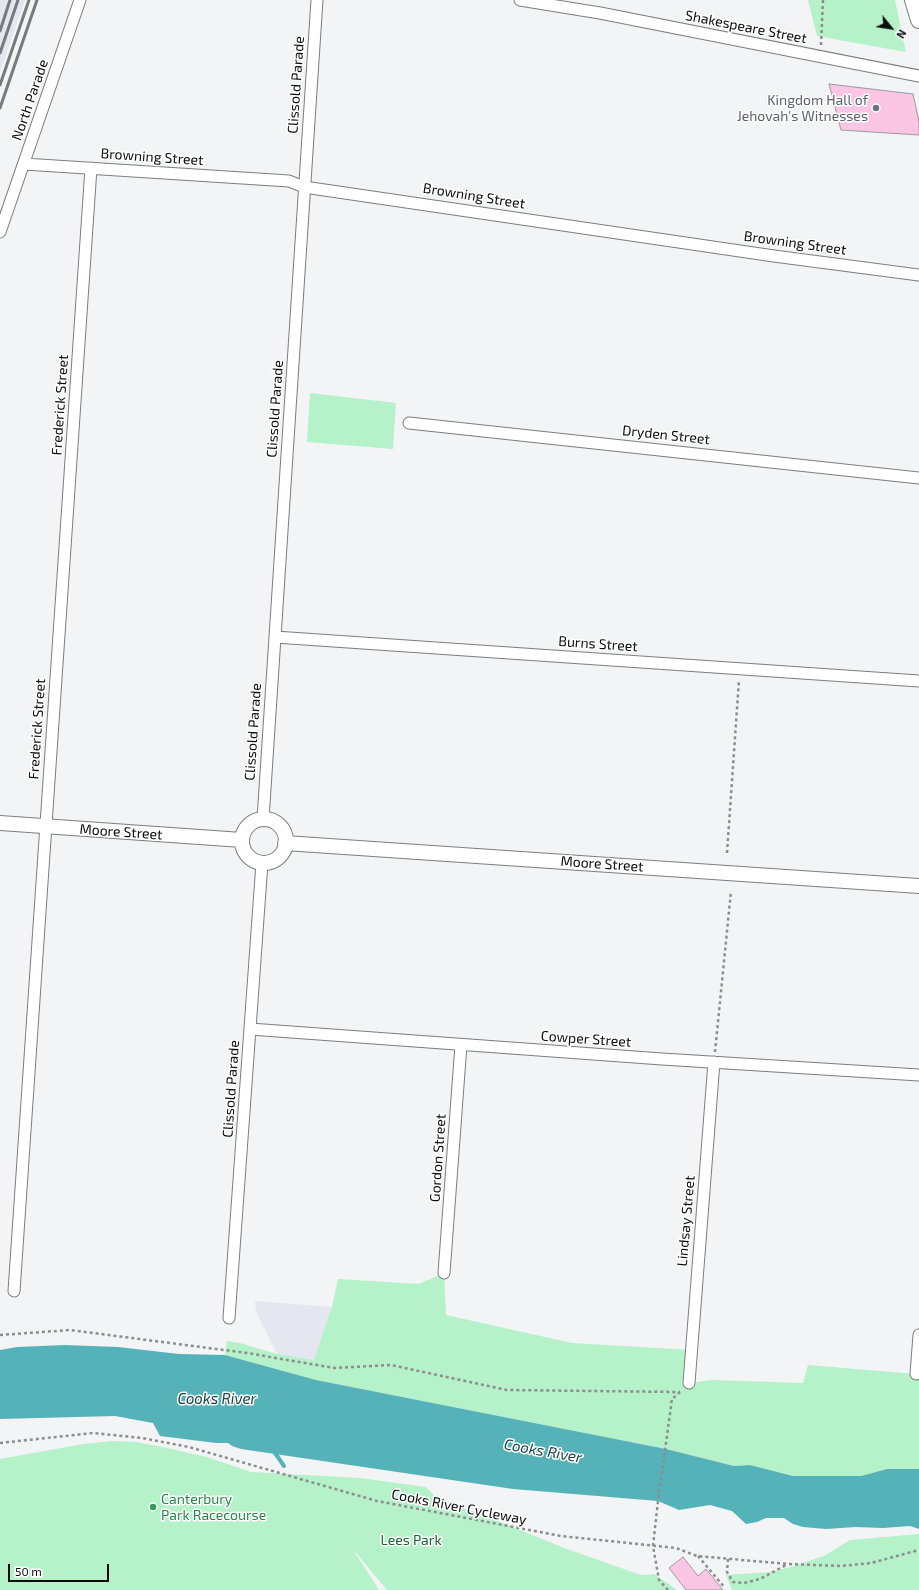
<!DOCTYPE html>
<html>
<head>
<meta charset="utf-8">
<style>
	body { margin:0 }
	#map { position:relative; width:919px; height:1590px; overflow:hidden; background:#f3f4f6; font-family:"Exo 2",sans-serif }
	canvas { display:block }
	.north { position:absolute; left:871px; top:8px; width:40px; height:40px; -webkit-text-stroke:3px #fff; paint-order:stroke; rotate:120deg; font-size:11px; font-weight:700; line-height:16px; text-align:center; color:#0c0c0d }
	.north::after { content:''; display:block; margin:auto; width:14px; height:18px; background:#0c0c0d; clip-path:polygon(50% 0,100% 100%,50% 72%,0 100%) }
	.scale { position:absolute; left:8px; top:1564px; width:101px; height:18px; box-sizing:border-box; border:2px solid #0c0c0d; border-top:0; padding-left:5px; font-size:12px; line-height:14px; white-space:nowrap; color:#0c0c0d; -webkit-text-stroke:3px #fff; paint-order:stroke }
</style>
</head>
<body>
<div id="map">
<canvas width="919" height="1590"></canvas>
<div class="north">N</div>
<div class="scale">50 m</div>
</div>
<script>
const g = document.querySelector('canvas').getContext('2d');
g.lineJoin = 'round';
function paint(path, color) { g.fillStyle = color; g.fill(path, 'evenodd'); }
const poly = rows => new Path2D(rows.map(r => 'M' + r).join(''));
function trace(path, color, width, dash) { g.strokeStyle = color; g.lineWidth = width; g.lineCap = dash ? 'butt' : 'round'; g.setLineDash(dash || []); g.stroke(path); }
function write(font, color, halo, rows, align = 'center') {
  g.font = font + ' "Exo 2",sans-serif'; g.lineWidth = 3; g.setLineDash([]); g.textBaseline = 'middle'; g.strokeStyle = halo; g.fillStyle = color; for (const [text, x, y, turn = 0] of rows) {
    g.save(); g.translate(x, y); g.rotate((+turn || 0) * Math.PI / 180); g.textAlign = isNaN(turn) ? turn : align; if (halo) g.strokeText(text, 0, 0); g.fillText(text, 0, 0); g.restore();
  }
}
paint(poly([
	[0,0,25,0,0,72],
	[255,1301,332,1307,315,1360,277,1354,256,1311]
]), '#e4e6f0');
paint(poly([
	[808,0,895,0,906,52,817,36],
	[310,393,396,403,393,449,307,442],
	[444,1273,446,1315,572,1343,691,1350,689,1383,712,1380,803,1383,808,1365,916,1374,919,1335,919,1469,887,1469,861,1476,793,1476,750,1465,734,1466,666,1449,316,1380,225,1355,227,1341,240,1343,277,1354,314,1360,332,1307,338,1279,419,1284],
	[113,1441,136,1442,158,1446,207,1457,251,1472,360,1478,426,1487,439,1500,478,1513,567,1549,641,1575,654,1574,677,1590,387,1590,352,1548,379,1590,0,1590,0,1459,83,1444],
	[919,1534,919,1590,732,1590,726,1575,771,1572,791,1567,824,1556,850,1540]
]), '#b5f1c9');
paint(poly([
	[65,1345,118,1347,179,1354,225,1355,316,1380,666,1449,734,1466,750,1465,793,1476,861,1476,887,1469,919,1469,919,1529,910,1526,883,1528,855,1527,826,1529,803,1527,793,1524,784,1518,766,1518,757,1522,746,1524,732,1511,710,1505,679,1510,658,1501,513,1489,241,1449,232,1446,228,1443,216,1443,160,1436,153,1423,115,1416,0,1419,0,1350,17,1347]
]), '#55b2b8');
trace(poly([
	[273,1450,284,1466]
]), '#55b2b8', 4);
const building = poly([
	[829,84,913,94,919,122,919,135,841,130,829,84],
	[683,1557,698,1576,706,1569,723,1590,686,1590,669,1568,683,1557]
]);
paint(building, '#fbc6e4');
trace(building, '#9c9a9b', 1);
const minor = poly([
	[520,0,600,13,919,76],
	[24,164,289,181,304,187,774,256,919,275],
	[0,232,80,0],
	[409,423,919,478],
	[275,637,919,681],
	[263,819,317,0],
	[250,1029,662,1059,919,1075],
	[444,1273,461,1045],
	[14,1291,91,168],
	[229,1318,262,863],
	[916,1374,919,1335],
	[689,1383,714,1062]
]);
const tertiary = poly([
	'242 841a22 22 0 1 1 44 0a22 22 0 1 1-44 0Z',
	[0,823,242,840],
	[285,843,919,886]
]);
const secondary = poly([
	[913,0,919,20]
]);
trace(minor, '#7d7d7f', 13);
trace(tertiary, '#7d7d7f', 16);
trace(secondary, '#7d7d7f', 18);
trace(poly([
	[821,45,823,0],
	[727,853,739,680],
	[715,1052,731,891],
	[0,1335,70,1330,247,1353,334,1368,391,1365,507,1390,680,1392],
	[0,1443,93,1433,142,1438,189,1447,377,1501,561,1536,676,1548,697,1556,788,1564,841,1566,871,1563,919,1550],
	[698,1556,725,1588],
	[728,1559,727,1572,733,1582,744,1583,760,1579,788,1564],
	[668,1590,659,1580,653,1546,658,1501,672,1399,680,1392]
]), '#8c8d8e', 2.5, [3, 3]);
trace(minor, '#fff', 11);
trace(tertiary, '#fff', 14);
trace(secondary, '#fff', 16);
trace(poly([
	[0,31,10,0],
	[0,53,18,0],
	[0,85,29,0],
	[0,108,37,0]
]), '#797a7b', 3);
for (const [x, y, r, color] of [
	[876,108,4,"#6b7280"],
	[153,1507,4,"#2e9e5b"]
]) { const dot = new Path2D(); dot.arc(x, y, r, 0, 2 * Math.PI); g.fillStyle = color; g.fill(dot); trace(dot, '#fff', 1.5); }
write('14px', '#0c0c0d', '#fff', [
	["Shakespeare Street",746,27,11],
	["Clissold Parade",296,85,-86],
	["North Parade",30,100,-71],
	["Browning Street",152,157,4],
	["Browning Street",474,196,9],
	["Browning Street",795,243,8],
	["Frederick Street",60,405,-86],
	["Clissold Parade",275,409,-86],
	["Dryden Street",666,435,6],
	["Burns Street",598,644,4],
	["Frederick Street",37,729,-86],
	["Clissold Parade",253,732,-86],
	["Moore Street",121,832,4],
	["Moore Street",602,864,4],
	["Cowper Street",586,1039,4],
	["Clissold Parade",231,1089,-86],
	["Gordon Street",438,1158,-86],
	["Lindsay Street",686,1221,-85],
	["Cooks River Cycleway",459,1507,11]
]);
write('14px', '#5b616d', '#fff', [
	["Kingdom Hall of",868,100],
	["Jehovah's Witnesses",868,116]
], 'right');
write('14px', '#27864d', '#fff', [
	["Canterbury",161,1499],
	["Park Racecourse",161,1515]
], 'left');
write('14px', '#1a613a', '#fff', [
	["Lees Park",411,1540]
]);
write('italic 15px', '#1a4548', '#fff', [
	["Cooks River",217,1399],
	["Cooks River",543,1451,10]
]);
</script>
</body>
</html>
